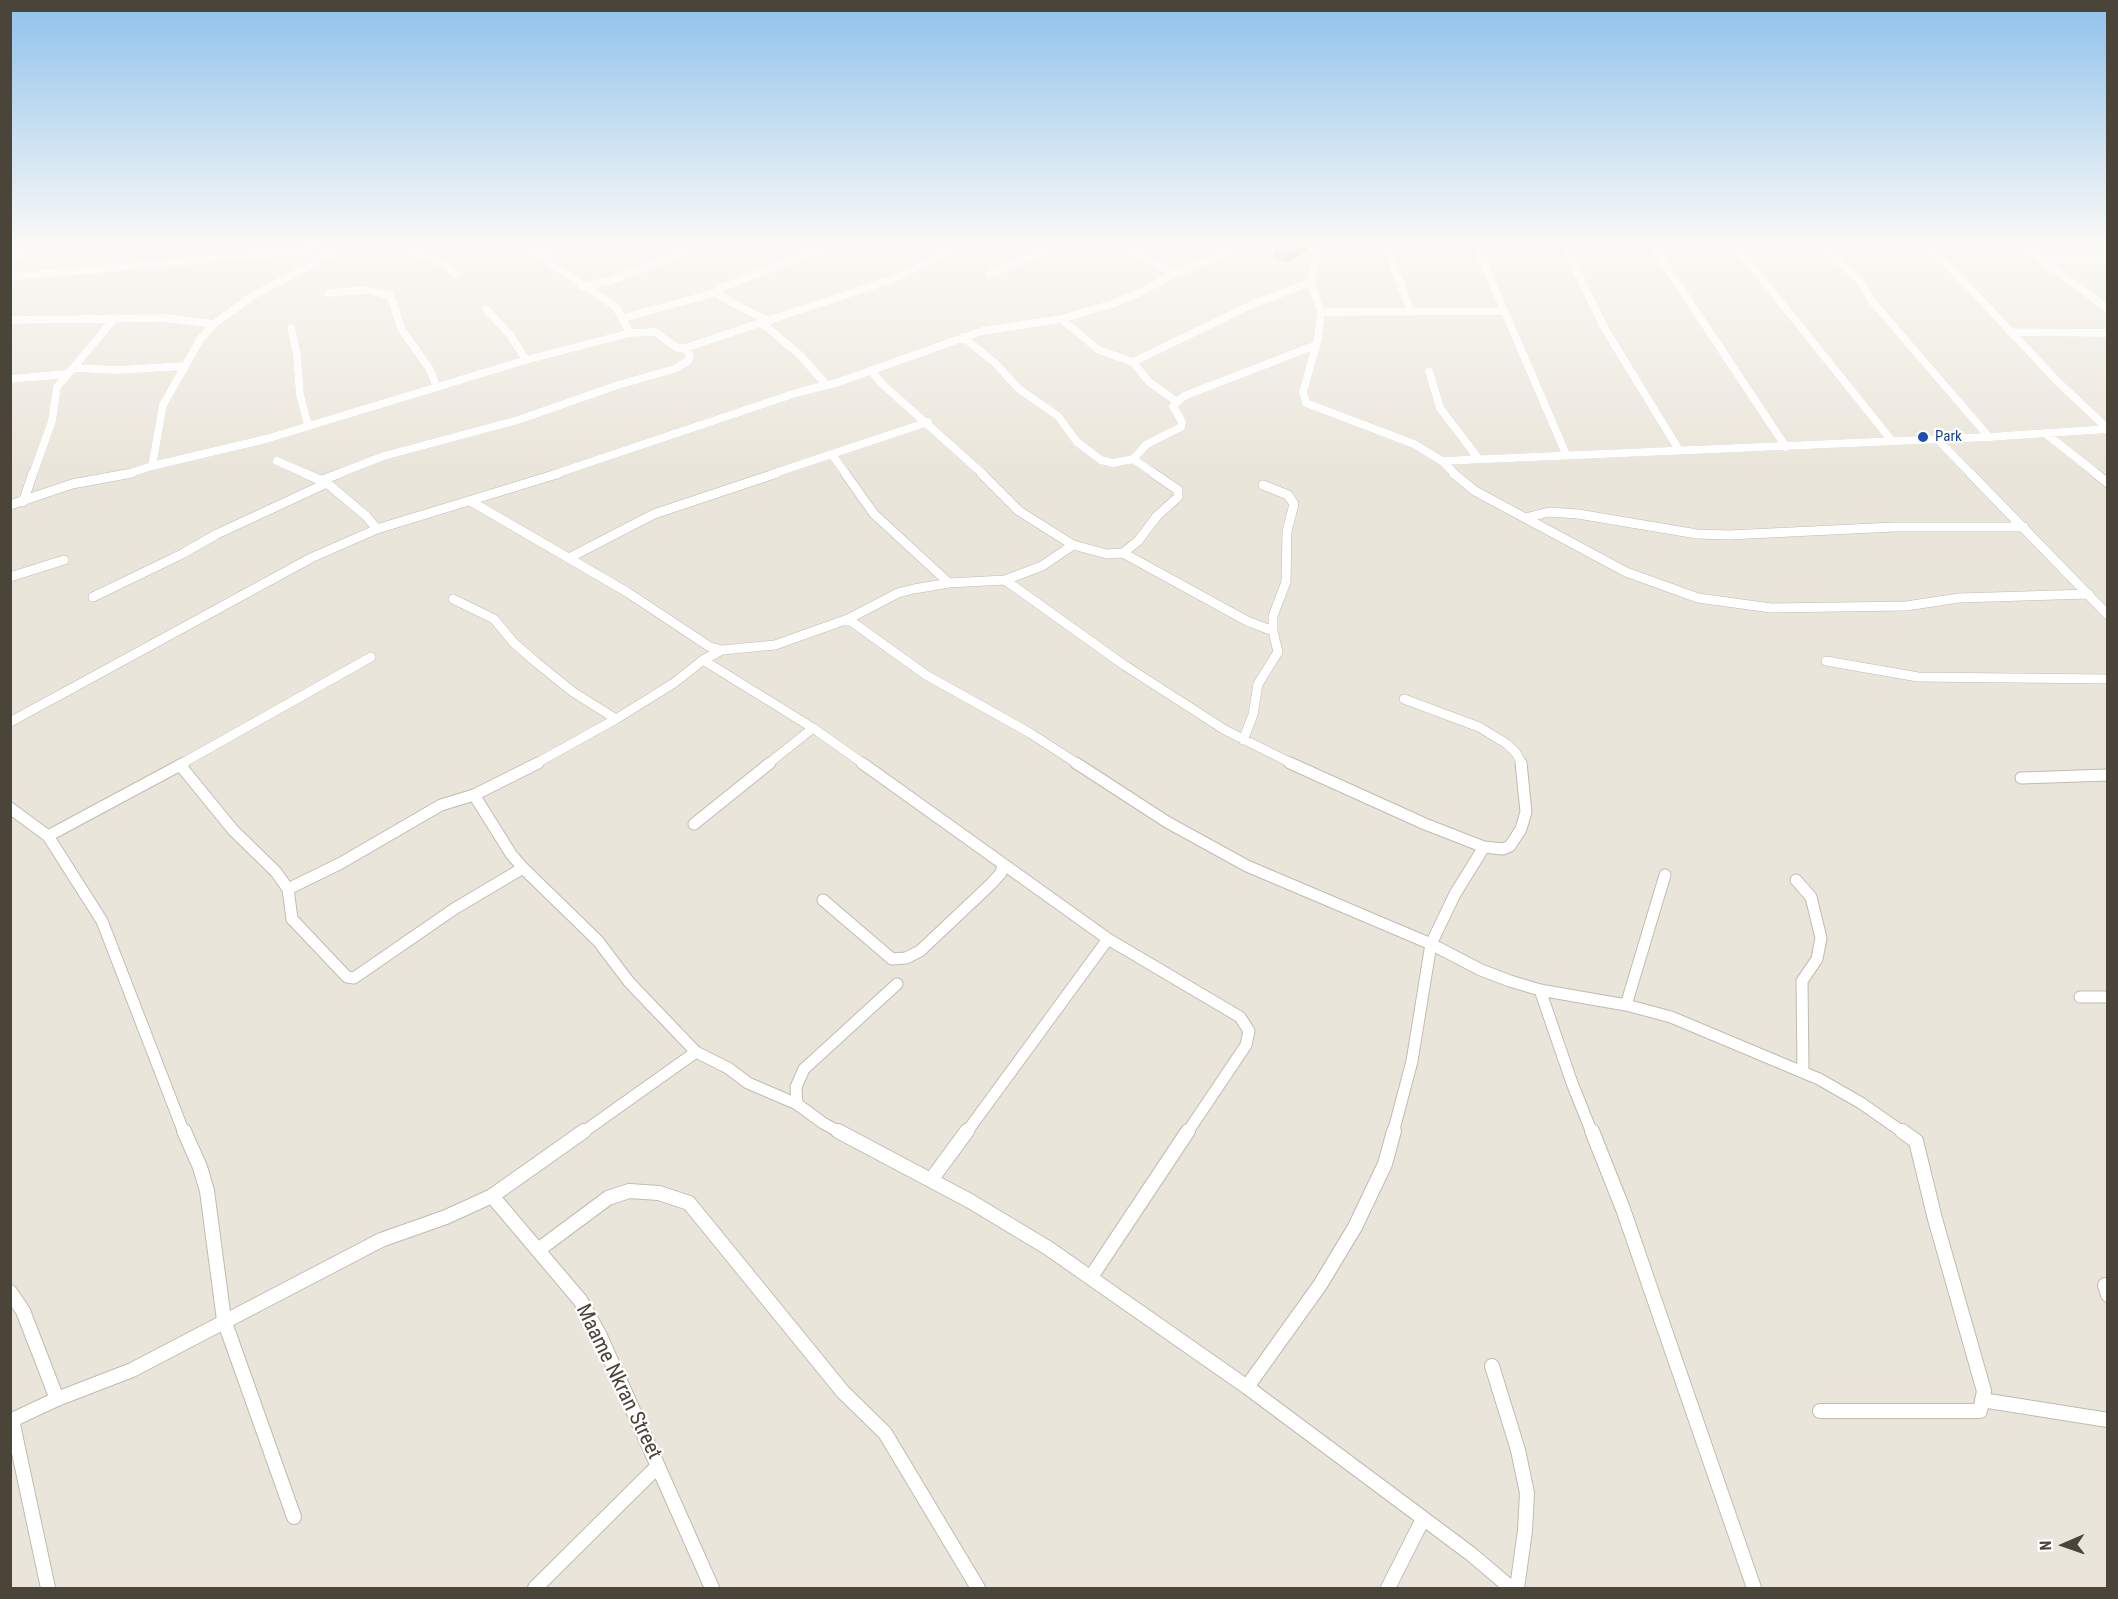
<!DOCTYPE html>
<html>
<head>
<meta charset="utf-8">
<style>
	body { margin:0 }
	#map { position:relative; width:2118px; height:1599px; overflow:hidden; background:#f6f3ec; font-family:"Roboto Condensed",sans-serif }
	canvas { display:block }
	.frame { position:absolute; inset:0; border:12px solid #4b4439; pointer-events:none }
	.north { position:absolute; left:2034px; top:1515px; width:60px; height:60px; -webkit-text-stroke:4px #fff; paint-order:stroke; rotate:268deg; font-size:16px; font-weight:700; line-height:24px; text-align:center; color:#4b4439 }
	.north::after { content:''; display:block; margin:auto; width:21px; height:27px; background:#4b4439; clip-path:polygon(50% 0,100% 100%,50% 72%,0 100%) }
</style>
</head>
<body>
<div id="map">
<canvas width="2118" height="1599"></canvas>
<div class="frame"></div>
<div class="north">N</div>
</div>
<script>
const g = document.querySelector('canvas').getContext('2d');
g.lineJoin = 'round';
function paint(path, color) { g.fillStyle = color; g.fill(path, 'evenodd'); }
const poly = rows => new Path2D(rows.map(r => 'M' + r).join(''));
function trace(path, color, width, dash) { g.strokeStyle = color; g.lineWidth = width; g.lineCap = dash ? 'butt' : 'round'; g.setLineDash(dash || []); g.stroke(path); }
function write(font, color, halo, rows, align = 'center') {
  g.font = font + ' "Roboto Condensed",sans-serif'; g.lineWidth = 4.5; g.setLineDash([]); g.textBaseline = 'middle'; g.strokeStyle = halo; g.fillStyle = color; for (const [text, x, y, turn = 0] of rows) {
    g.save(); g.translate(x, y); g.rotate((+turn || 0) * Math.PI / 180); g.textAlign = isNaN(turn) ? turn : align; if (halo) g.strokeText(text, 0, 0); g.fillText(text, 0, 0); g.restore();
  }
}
paint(poly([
	[11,245,2107,245,2107,1588,11,1588]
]), '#eae5da');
const streetFar3 = poly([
	[402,245,446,266,456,275],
	[523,245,616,307,630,333],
	[1121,245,1174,274],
	[1312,245,1316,255,1311,282,1321,312,1318,339,1303,392,1306,403,1414,444,1442,461,1455,474],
	[1386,245,1411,312],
	[1476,245,1566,454],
	[1564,245,1605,329,1679,450],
	[1652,245,1786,447],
	[1735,245,1892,441],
	[1822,245,1860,281,1871,300,1989,437],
	[1925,245,1950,267,2058,382,2108,429],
	[2022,245,2108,309],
	[541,255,566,245],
	[2047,261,2108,260],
	[10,263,28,245],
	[989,274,1062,245],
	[10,277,363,245],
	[582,286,610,281,703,245],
	[328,293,366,290,390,295,402,330,429,368,437,387],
	[486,309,510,335,526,360],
	[1321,312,1503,311],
	[623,318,718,292],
	[1061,319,1099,350,1133,362,1149,382,1176,401],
	[10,320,165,318,214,324],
	[769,321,734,304,720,295,718,289,831,245],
	[763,324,801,356,823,381,823,385],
	[291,328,297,355,300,395,308,425],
	[2010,332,2108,333],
	[963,337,995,363,1019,389,1058,416,1077,442,1101,460,1113,463,1133,459,1147,444,1181,427,1182,422,1173,406,1184,396,1316,345],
	[1133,362,1251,305,1311,282],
	[73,368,117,370,185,366],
	[871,370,881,383,983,474],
	[1429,371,1440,408,1478,458],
	[10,379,66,374],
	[2045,433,2097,474],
	[1937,439,1971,474],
	[833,456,846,474],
	[1133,459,1155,474],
	[277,461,307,474],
	[1442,461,1989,437,2108,429],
	[152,466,163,405,201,338,214,324,254,295,340,249],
	[33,474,52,421,57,387,115,318],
	[127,474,152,466,266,439,526,360,630,333,655,332,677,348,685,348,890,280,961,245],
	[337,474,384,456,518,420,618,385,674,369,688,361,690,356,685,348],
	[555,474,799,392,836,383,982,331,1061,319,1112,304,1135,295,1174,274,1246,245],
	[772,474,928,422]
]);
const streetFar2 = poly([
	[304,473,327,483,366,516,377,529],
	[845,473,874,514,949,583],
	[981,473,1019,511,1073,545,1107,554,1123,553,1138,541,1157,516,1178,497,1178,490,1153,473],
	[1453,473,1475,491,1626,572,1698,598,1771,608,1906,606,1959,598,2089,594],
	[1970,473,2108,615],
	[2095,473,2108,483],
	[322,480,341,473],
	[23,502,33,473],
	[472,502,627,592,710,647,722,650,775,645,848,619,898,593,914,589,949,583,1005,580,1042,566,1073,545],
	[10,505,72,484,132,473],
	[1525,518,1549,512,1578,514,1697,534,1729,535,1894,527,2024,527],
	[1123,553,1247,621,1273,631],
	[569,558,654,514,777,473],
	[10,577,64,560],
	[1005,580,1124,665,1225,730,1293,764],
	[93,597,182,554,217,534,327,483],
	[453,599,494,619,514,643,537,663,573,692,616,719],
	[848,619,926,675,1030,733,1078,764],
	[703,660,813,728,864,764],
	[1826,661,1918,677,2108,679],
	[1404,699,1479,727,1507,744,1516,753,1522,764],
	[10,722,311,558,377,529,560,473],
	[1243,740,1253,715,1258,684,1278,652,1273,631,1273,616,1286,582,1287,531,1294,504,1288,495,1263,485],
	[181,764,371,657],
	[535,764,616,719,674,683,703,660,722,650],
	[768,764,813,728]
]);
const streetFar1 = poly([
	[862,763,1108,939,1240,1017,1249,1031,1246,1045,1187,1133],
	[1076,763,1167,822,1247,866,1431,944,1481,970,1510,981,1540,990,1626,1005,1671,1017,1819,1079,1861,1103,1904,1133],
	[1290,763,1425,824,1484,847,1503,849,1510,846,1521,829,1526,812,1521,763],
	[180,765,233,830,276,872,288,889,341,863,441,805,474,795,538,763],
	[2021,778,2108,775],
	[474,795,511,854,523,868,598,941,629,982,696,1052,728,1068,748,1083,797,1104,823,1123,841,1133],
	[10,808,48,836,184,763],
	[694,824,770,763],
	[48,836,102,921,184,1133],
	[1796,880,1811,897,1821,938,1817,959,1802,981,1803,1072],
	[288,889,292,919,347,977,354,978,454,909,523,868],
	[823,900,892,959,906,958,920,951,991,884,1001,873,1003,864],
	[1540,990,1572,1083,1592,1133],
	[2080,997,2108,997],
	[1626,1005,1665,875],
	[797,1104,796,1087,804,1069,897,984],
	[582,1133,696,1052],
	[966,1133,1108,939],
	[1393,1133,1412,1061,1431,944,1455,894,1484,847]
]);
const street = poly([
	[184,1131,200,1167,207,1191,224,1320,294,1517],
	[838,1131,970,1201,1048,1248,1247,1387,1471,1554,1511,1588],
	[1592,1131,1623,1209,1754,1588],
	[931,1180,967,1131],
	[492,1196,580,1300,600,1336,712,1588],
	[538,1250,608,1198,629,1191,659,1193,689,1203,843,1392,885,1433,978,1588],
	[1091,1277,1188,1131],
	[2108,1285,2105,1285,2108,1295],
	[10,1292,23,1311,57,1399],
	[1492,1366,1518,1450,1527,1493,1525,1531,1517,1588],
	[1247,1387,1320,1285,1355,1227,1385,1164,1394,1131],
	[1982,1400,2108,1420],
	[1820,1411,1980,1411,1984,1391,1935,1219,1916,1141,1902,1131],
	[12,1420,48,1588],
	[10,1421,57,1399,132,1370,381,1240,446,1217,492,1196,584,1131],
	[535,1588,658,1466],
	[1388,1588,1423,1519]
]);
trace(streetFar3, '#c2bbae', 8);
trace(streetFar2, '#c2bbae', 10);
trace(streetFar1, '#c2bbae', 13);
trace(street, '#c2bbae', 16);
trace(streetFar3, '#fff', 8);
trace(streetFar2, '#fff', 9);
trace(streetFar1, '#fff', 11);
trace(street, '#fff', 14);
paint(poly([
	[1284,245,1308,245,1308,250,1286,262,1274,258,1275,250]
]), '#bab2a6');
paint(poly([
	[1305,245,1308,245,1308,250,1286,262,1287,255]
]), '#979187');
const building = poly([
	[1284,245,1305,245,1287,255,1275,250,1284,245]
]);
paint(building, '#d8cfc1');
trace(building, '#979187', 1.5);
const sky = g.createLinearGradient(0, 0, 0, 469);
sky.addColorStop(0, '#8fc1ec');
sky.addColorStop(0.52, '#fbfaf6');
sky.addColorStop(1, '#fbfaf600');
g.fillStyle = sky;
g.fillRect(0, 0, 2118, 469);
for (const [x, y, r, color] of [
	[1923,437,6,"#1a4fb4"]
]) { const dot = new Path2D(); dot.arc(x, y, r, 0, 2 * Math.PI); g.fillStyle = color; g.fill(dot); trace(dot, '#fff', 2); }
write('15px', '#164399', '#fff', [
	["Park",1935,437]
], 'left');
write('21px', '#4b4439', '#fff', [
	["Maame Nkran Street",618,1382,64]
]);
</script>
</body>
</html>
